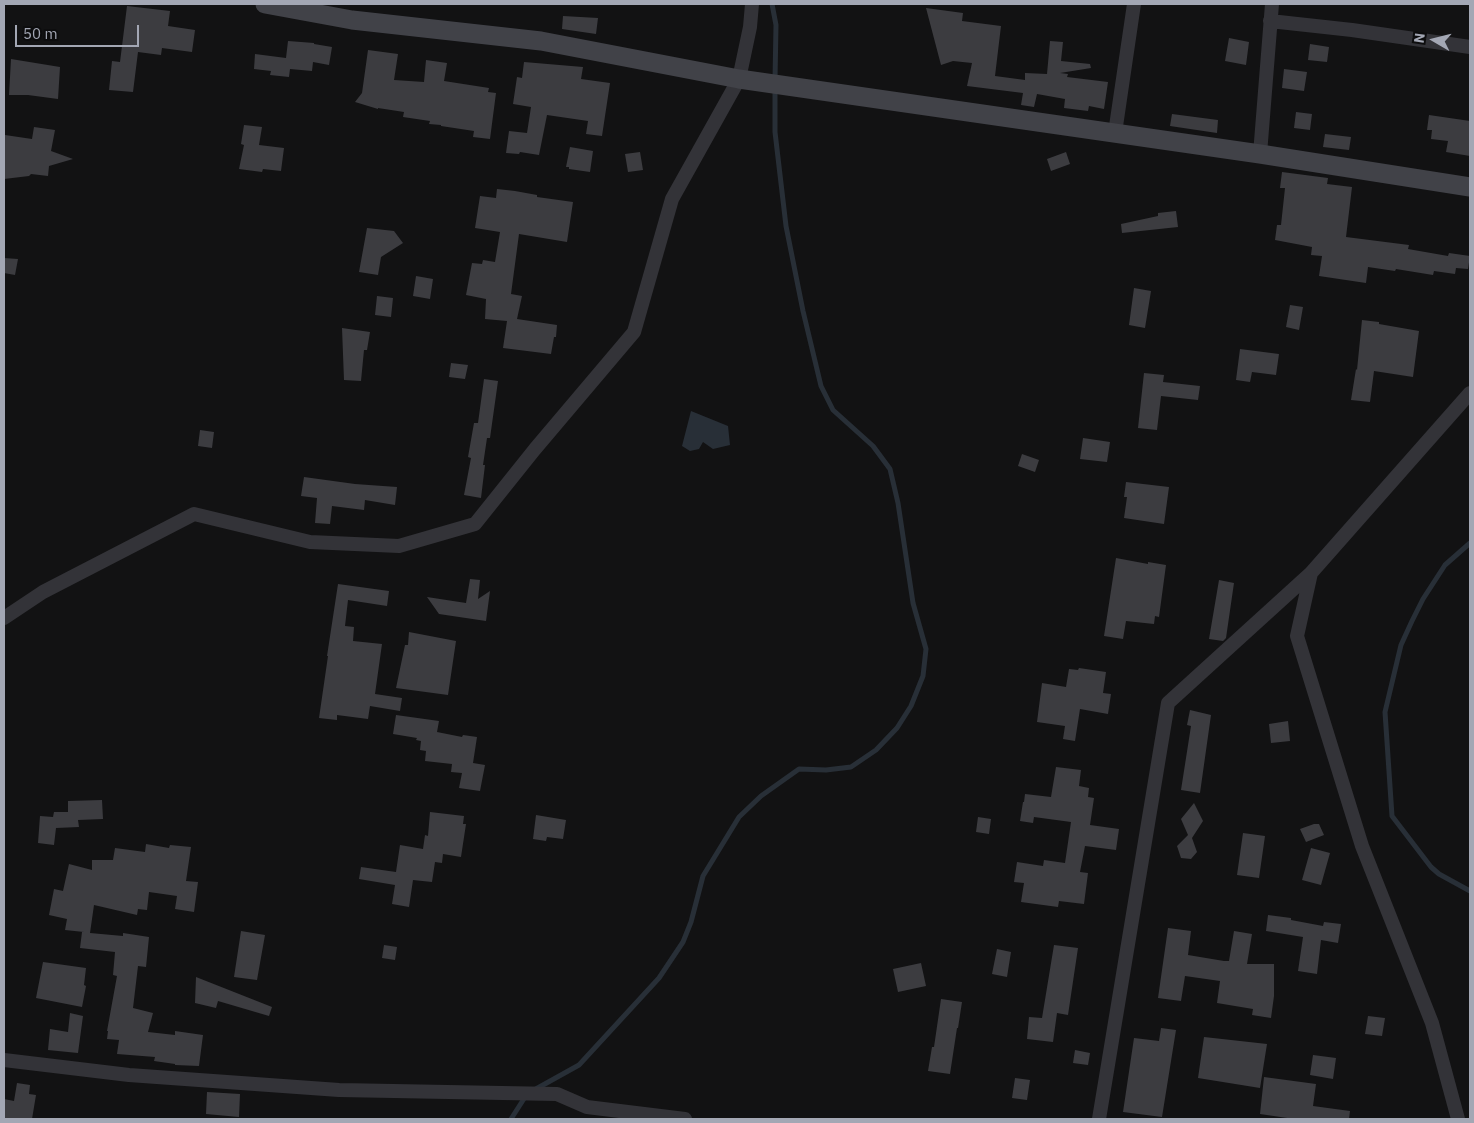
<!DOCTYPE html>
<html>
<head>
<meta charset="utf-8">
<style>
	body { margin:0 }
	#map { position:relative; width:1474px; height:1123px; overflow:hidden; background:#121213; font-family:"IBM Plex Sans",sans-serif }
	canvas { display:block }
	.frame { position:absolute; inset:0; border:5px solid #a3a7b4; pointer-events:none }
	.north { position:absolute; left:1409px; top:15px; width:50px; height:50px; -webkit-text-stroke:4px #0d0d0e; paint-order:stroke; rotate:278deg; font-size:14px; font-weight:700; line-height:20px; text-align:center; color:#a3a7b4 }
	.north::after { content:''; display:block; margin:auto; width:18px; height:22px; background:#a3a7b4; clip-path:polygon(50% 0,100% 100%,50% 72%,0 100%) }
	.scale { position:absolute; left:15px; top:25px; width:124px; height:22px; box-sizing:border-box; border:2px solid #a3a7b4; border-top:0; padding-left:6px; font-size:15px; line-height:18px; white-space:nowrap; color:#a3a7b4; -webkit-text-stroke:4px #0d0d0e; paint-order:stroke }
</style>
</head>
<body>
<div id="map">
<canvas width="1474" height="1123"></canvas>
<div class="frame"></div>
<div class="north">N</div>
<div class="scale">50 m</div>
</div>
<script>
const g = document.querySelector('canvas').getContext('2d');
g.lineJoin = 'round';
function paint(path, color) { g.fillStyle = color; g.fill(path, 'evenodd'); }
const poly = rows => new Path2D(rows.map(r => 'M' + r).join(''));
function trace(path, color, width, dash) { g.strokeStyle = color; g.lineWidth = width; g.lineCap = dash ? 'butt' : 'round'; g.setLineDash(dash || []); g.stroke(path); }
paint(poly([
	[691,411,728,426,730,445,713,449,703,442,699,449,690,451,682,446]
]), '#282f37');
trace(poly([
	[772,4,776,25,775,80],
	[1470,543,1445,565,1423,599,1412,621,1401,645,1385,712,1392,816,1431,867,1439,874,1470,891],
	[534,1090,579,1065,659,978,683,942,691,922,703,876,739,817,761,796,799,769,826,770,851,767,876,750,897,728,911,706,923,676,926,649,913,603,898,503,890,469,873,446,833,410,821,386,803,311,786,226,775,132,775,88],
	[511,1119,527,1094]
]), '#282f37', 5);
paint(poly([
	[127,6,170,11,168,26,195,30,192,52,162,48,161,55,138,52,133,92,109,90,112,61,120,62],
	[926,8,963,13,962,21,1001,26,995,76,1025,80,1025,73,1047,74,1050,41,1063,42,1061,61,1090,64,1091,68,1060,73,1068,74,1067,77,1108,82,1104,109,1089,106,1088,111,1064,108,1065,99,1037,94,1034,107,1021,105,1023,93,967,86,972,63,953,61,941,65],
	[563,16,598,18,596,34,562,29],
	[1229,38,1249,42,1246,65,1225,61],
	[288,41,314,43,314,44,332,47,329,65,313,62,312,71,290,69,289,77,270,75,271,71,254,69,255,54,286,58],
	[1310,44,1329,47,1327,62,1308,60],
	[368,50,398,54,394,80,424,82,426,60,447,63,444,81,489,88,488,92,496,93,490,139,473,137,474,131,441,126,441,125,429,124,430,121,403,117,404,112,378,108,378,109,355,102,362,93],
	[11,59,60,67,58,99,28,95,9,95],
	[524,62,583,67,581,79,610,83,602,136,586,134,588,121,547,115,539,155,520,152,519,154,506,153,509,131,527,133,531,107,513,104,517,77,522,78],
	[1284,69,1307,72,1304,91,1282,88],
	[1296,112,1312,114,1310,130,1294,128],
	[1172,114,1218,120,1217,133,1170,126],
	[1429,115,1470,121,1470,156,1446,152,1448,141,1431,139,1432,130,1427,130],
	[244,125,262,127,259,145,284,148,281,171,263,169,262,172,239,169,244,145,241,144],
	[34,127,55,130,51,151,73,159,49,166,48,176,31,174,29,176,4,179,5,135,32,139],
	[1325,134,1351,137,1349,150,1323,147],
	[570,147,593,151,590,172,569,169,569,167,566,167],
	[640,152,643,170,628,172,625,154],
	[1066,152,1070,164,1051,171,1047,159],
	[1282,172,1328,178,1327,184,1352,187,1346,237,1409,245,1408,249,1448,256,1449,253,1470,256,1468,269,1456,268,1455,274,1434,271,1433,275,1396,269,1395,271,1368,267,1366,283,1319,276,1322,256,1311,255,1312,247,1275,240,1277,225,1281,225,1285,188,1280,188],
	[497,189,515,191,537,195,537,197,573,202,567,242,519,234,511,294,522,296,517,319,557,325,556,337,554,337,551,354,503,348,507,321,485,319,486,299,466,295,472,263,482,264,483,260,495,262,500,232,475,228,480,196,496,198],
	[1176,211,1178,227,1122,233,1121,224,1158,216,1158,213],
	[367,228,394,231,403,243,381,257,378,275,359,272],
	[4,258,18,259,15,275,4,273],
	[416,276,433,279,430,299,413,296],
	[1134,288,1151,291,1145,328,1129,325],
	[377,296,393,298,391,317,375,315],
	[1290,305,1303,307,1299,330,1286,327],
	[1362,320,1379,322,1379,324,1419,331,1413,377,1374,371,1370,402,1351,400,1356,369,1357,370],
	[342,328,370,332,367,350,364,350,361,381,344,380],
	[1240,349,1279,354,1276,375,1252,372,1250,382,1236,380],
	[451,363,468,365,465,379,449,377],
	[1144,373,1164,375,1163,382,1200,386,1198,400,1161,396,1157,430,1138,428],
	[484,379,498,381,490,438,487,438,483,465,485,465,481,498,464,495,471,458,468,457,474,423,478,423],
	[200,430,214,432,212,448,198,446],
	[1083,438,1110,442,1107,462,1080,459],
	[1022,454,1039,460,1035,472,1018,466],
	[304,477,355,484,397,487,395,505,365,500,364,510,332,506,330,524,315,523,317,498,301,496],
	[1126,482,1169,487,1164,524,1124,518,1127,497,1124,497],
	[1116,558,1148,564,1148,562,1166,565,1159,617,1155,616,1154,624,1126,621,1123,639,1104,636],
	[470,579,480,580,478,599,490,591,486,621,439,614,427,597,466,603],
	[1219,580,1234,583,1226,638,1223,641,1209,639],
	[338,584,389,591,387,606,348,600,345,626,354,627,353,641,382,644,375,694,402,698,400,711,370,706,368,719,337,715,337,720,319,718,328,656,327,656],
	[409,632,456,641,448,695,396,688,405,645,408,645],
	[1079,668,1106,672,1103,693,1111,694,1108,714,1080,709,1075,741,1063,739,1065,726,1037,722,1042,683,1066,687,1069,669,1078,670],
	[1190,710,1211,715,1200,793,1181,790,1191,726,1187,725],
	[396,715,439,721,437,732,462,737,463,735,477,737,473,763,485,765,480,791,459,788,462,773,451,772,452,764,425,761,426,751,420,750,421,741,416,740,417,738,393,734],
	[1288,721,1290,741,1271,743,1269,724],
	[1056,767,1081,770,1079,786,1089,788,1088,797,1094,798,1090,825,1119,829,1116,850,1085,846,1080,872,1088,873,1084,904,1059,901,1058,907,1021,902,1024,883,1014,882,1017,862,1043,866,1044,860,1065,863,1071,822,1034,817,1033,823,1020,821,1023,802,1024,802,1025,794,1051,797],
	[102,800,103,819,78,820,79,827,56,828,54,845,38,843,40,816,53,817,54,812,68,812,68,801],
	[1194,803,1203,821,1192,838,1197,852,1191,859,1181,858,1177,846,1188,835,1181,819],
	[430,812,464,816,463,824,466,824,461,857,443,854,442,863,435,862,432,882,413,880,409,907,392,904,395,885,359,879,361,867,396,872,400,845,423,849,425,835,428,836],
	[536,815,566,820,563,839,547,837,546,841,533,839],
	[978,817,991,819,989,834,976,832],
	[1314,824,1319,824,1324,835,1306,842,1300,829],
	[1243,833,1265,836,1259,878,1237,875],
	[146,844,169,848,170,845,191,847,186,881,198,882,194,912,175,909,177,896,149,892,147,910,138,909,137,915,94,905,90,933,123,936,123,933,149,937,146,967,138,966,133,1008,153,1013,148,1032,175,1035,175,1031,203,1035,199,1066,175,1065,175,1064,154,1061,155,1057,117,1054,119,1040,107,1039,108,1031,107,1031,117,976,113,975,115,952,80,948,82,932,84,932,65,930,67,919,49,915,54,889,63,891,69,864,92,870,92,860,113,860,115,848,145,852],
	[1311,848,1330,853,1321,885,1302,880],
	[1268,915,1291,918,1291,920,1323,926,1324,922,1341,924,1338,943,1321,940,1317,974,1298,971,1303,937,1266,931],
	[1168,928,1191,931,1188,955,1224,961,1229,961,1234,931,1252,934,1247,964,1274,964,1274,996,1271,1018,1252,1015,1253,1009,1217,1003,1220,981,1185,976,1181,1001,1158,998],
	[241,931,265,935,257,980,234,977],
	[384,945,397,947,395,960,382,958],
	[1054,945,1078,948,1068,1015,1057,1013,1053,1042,1027,1039,1029,1017,1042,1018],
	[997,949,1011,952,1007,977,992,974],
	[43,962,86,968,84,985,86,986,82,1007,36,998],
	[921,963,926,986,898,992,893,969],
	[196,977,272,1007,269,1016,218,1001,216,1008,195,1003],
	[941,999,962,1002,958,1028,957,1028,950,1074,928,1071,932,1047,934,1047],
	[70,1013,83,1016,78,1053,48,1050,50,1029,68,1032],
	[1368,1016,1385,1018,1382,1036,1365,1034],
	[1161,1028,1176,1030,1162,1117,1123,1112,1134,1038,1159,1041],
	[1204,1037,1267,1044,1260,1088,1198,1078],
	[1075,1050,1090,1053,1088,1065,1073,1063],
	[1313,1055,1336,1058,1333,1079,1310,1075],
	[1264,1077,1316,1084,1313,1106,1350,1111,1349,1119,1294,1119,1260,1114],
	[1015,1078,1030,1080,1027,1100,1012,1098],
	[17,1083,30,1085,29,1094,36,1095,32,1119,4,1118,4,1099,14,1101],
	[207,1092,240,1094,239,1117,206,1114]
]), '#3c3c40');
trace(poly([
	[1270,21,1352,30,1470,47],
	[1115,133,1134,4],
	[1260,154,1272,4],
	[1311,573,1297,636,1362,846,1432,1023,1458,1119],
	[4,618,43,592,194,514,310,542,399,546,475,524,535,449,634,332,672,199,739,79,750,27,752,4],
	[4,1060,129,1075,339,1090,557,1094,587,1107,685,1119],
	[1099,1119,1168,703,1311,573,1470,393]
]), '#333338', 14);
trace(poly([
	[265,4,352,20,541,41,739,79,1260,154,1470,187]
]), '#414248', 19);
</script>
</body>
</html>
